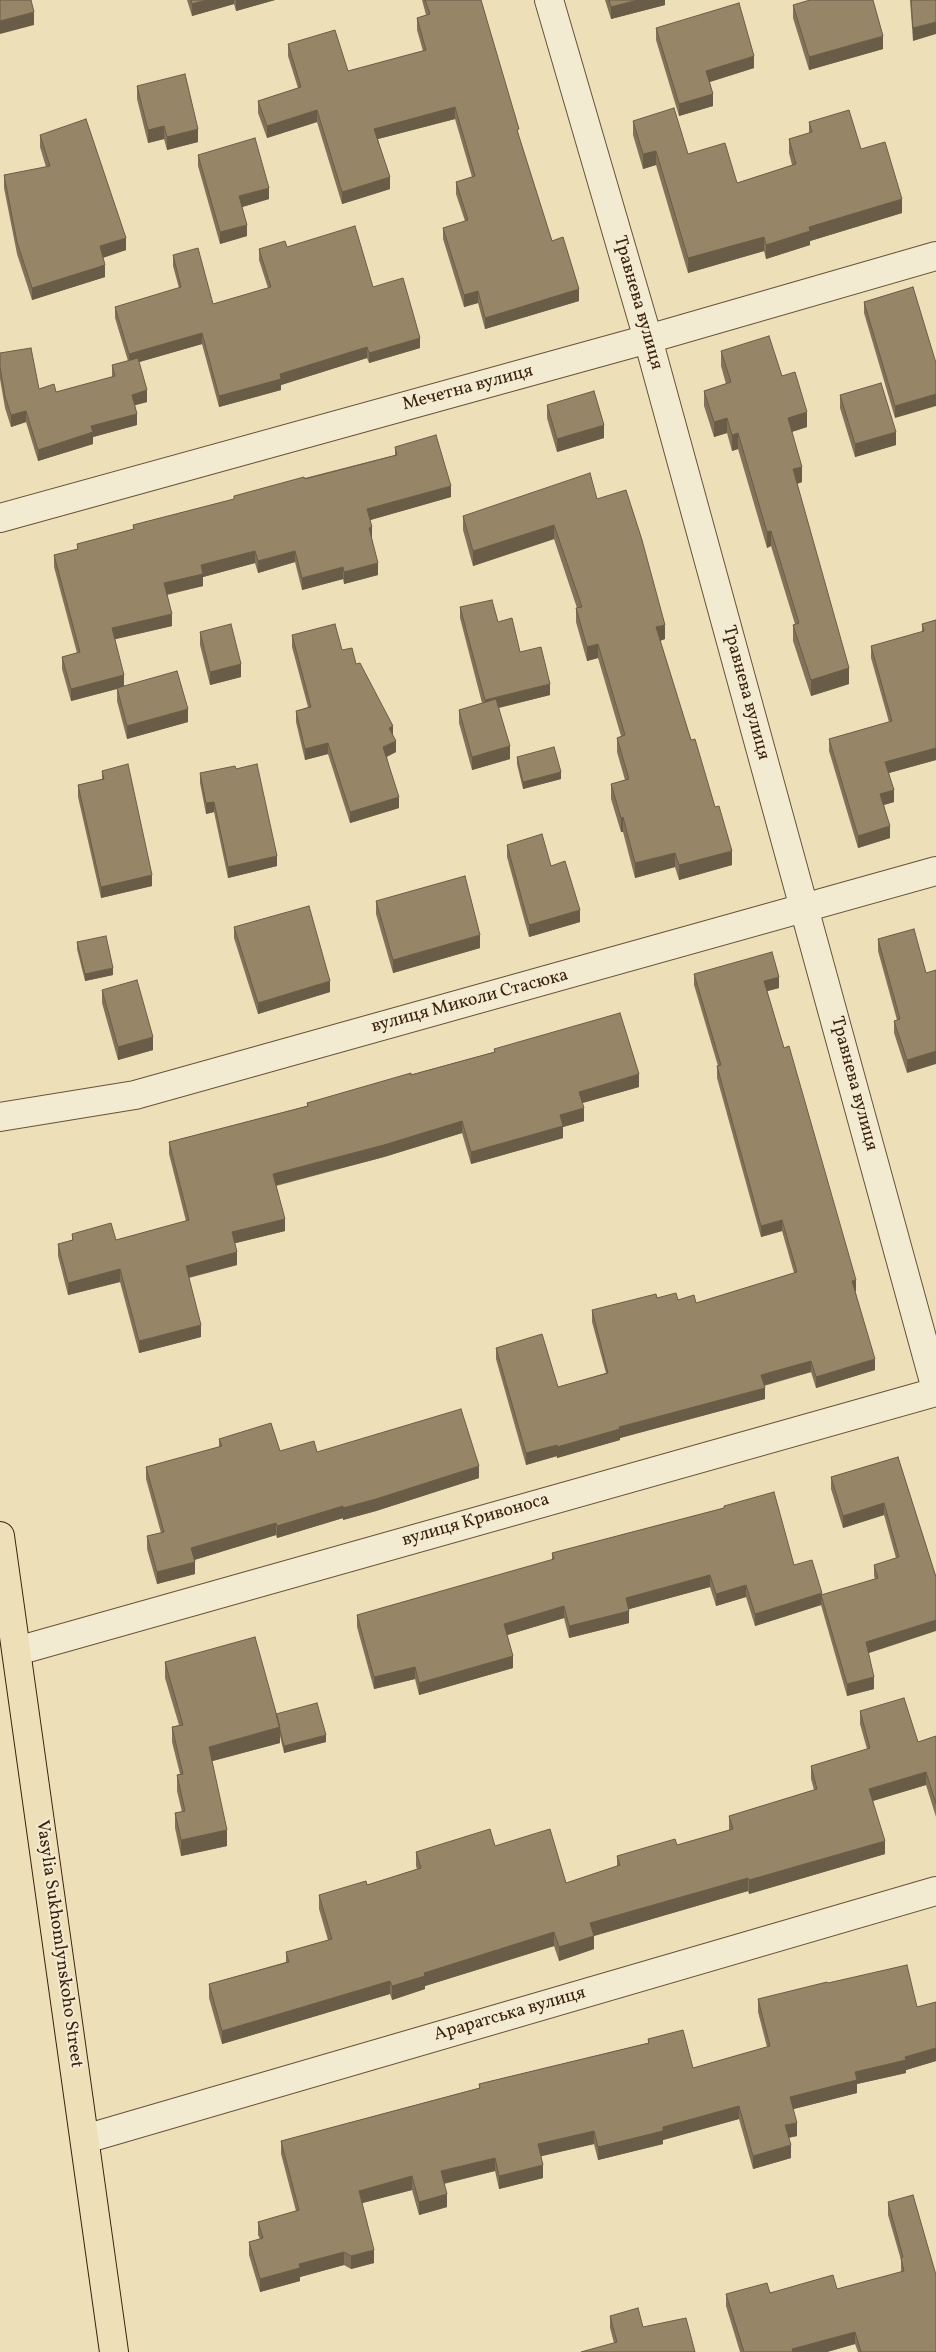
<!DOCTYPE html>
<html>
<head>
<meta charset="utf-8">
<style>
	body { margin:0 }
	canvas { display:block; background:#ede0b8 }
</style>
</head>
<body>
<canvas width="936" height="2352"></canvas>
<script>
const g = document.querySelector('canvas').getContext('2d');
g.lineJoin = 'round';
const poly = rows => new Path2D(rows.map(r => 'M' + r).join(''));
function trace(path, color, width, dash) { g.strokeStyle = color; g.lineWidth = width; g.lineCap = dash ? 'butt' : 'round'; g.setLineDash(dash || []); g.stroke(path); }
function paint(path, color) { g.fillStyle = color; g.fill(path, 'evenodd'); }
function write(font, color, halo, rows, align = 'center') {
  g.font = font + ' Vollkorn,serif'; g.lineWidth = 4; g.setLineDash([]); g.textBaseline = 'middle'; g.strokeStyle = halo; g.fillStyle = color; for (const [text, x, y, turn = 0] of rows) {
    g.save(); g.translate(x, y); g.rotate((+turn || 0) * Math.PI / 180); g.textAlign = isNaN(turn) ? turn : align; if (halo) g.strokeText(text, 0, 0); g.fillText(text, 0, 0); g.restore();
  }
}
const minor = poly([
	[549,0,648,339,936,1389],
	[0,518,648,339,936,256],
	[0,1117,135,1095,936,871],
	[17,1651,936,1392],
	[85,2139,936,1891]
]);
const major = poly([
	[0,1536,114,2352]
]);
trace(minor, '#675239', 30);
trace(major, '#3a220f', 30);
trace(minor, '#f3ebd1', 28);
trace(major, '#ede0b8', 28);
paint(poly([
	[187,0,275,0,236,11,234,4,192,16],
	[422,0,481,0,519,137,552,241,579,301,485,329,478,303,464,307,443,239,443,228,465,221,456,194,456,182,472,177,455,119,378,139,390,189,342,204,317,122,267,138,258,113,258,101,298,88,288,56,288,44,348,71,423,51,417,30,417,18,426,15],
	[605,0,665,0,665,5,611,19],
	[910,0,936,0,913,41],
	[793,5,883,49,809,70,793,18],
	[656,28,754,68,710,82,713,106,679,116,656,40],
	[137,86,198,142,167,150,164,139,148,143,137,99],
	[633,121,737,183,792,165,789,153,789,139,809,133,809,122,861,149,902,213,810,241,810,245,766,259,764,251,688,273,656,165,643,169,633,135],
	[40,135,126,250,103,257,105,277,32,300,17,254,4,188,4,175,46,167,40,147],
	[198,155,269,199,242,207,247,236,220,244,198,166],
	[287,247,373,287,420,348,369,363,367,358,281,385,281,390,219,407,202,344,139,362,147,402,135,405,137,425,93,437,93,444,38,461,26,422,11,427,5,408,0,379,0,353,39,389,56,392,112,377,112,365,128,361,115,318,115,307,179,288,173,266,173,255,213,304,268,288,259,260,259,249],
	[913,287,895,418,864,313,864,302],
	[721,351,782,376,807,427,792,432,802,482,797,484,849,684,811,696,793,641,793,625,795,624,771,546,767,548,738,449,732,451,727,433,714,437,704,406,704,391,726,384,721,366],
	[840,395,896,445,855,457,840,408],
	[547,405,604,438,557,452,547,418],
	[395,447,451,497,370,520,372,539,378,575,344,584,343,579,302,590,295,562,258,573,255,563,203,577,203,586,167,595,172,626,115,639,124,686,188,722,127,739,117,701,117,689,71,701,62,669,62,657,77,653,54,567,54,555,77,549,77,544,133,529,133,525,234,499,234,496,395,455],
	[597,499,665,639,660,641,691,740,732,865,679,880,675,867,635,878,623,832,621,832,611,799,611,784,625,780,617,752,617,738,621,736,598,658,587,661,576,622,576,608,577,608,554,539,473,566,463,530,463,516],
	[460,607,498,622,550,695,499,708,510,759,472,770,459,723,459,710,482,703,460,618],
	[936,620,936,760,889,773,894,802,884,805,890,838,858,848,829,751,829,739,889,722,871,658,871,646,922,632,922,624],
	[200,632,241,677,210,685,200,645],
	[292,635,342,650,356,664,393,735,396,752,387,757,399,808,350,823,328,754,305,760,296,722,296,711,308,707,292,647],
	[517,757,561,779,523,789,517,764],
	[236,769,277,866,228,878,214,812,206,814,200,783,200,773],
	[102,771,152,886,101,898,78,797,78,785,102,779],
	[507,845,551,866,580,922,529,937,507,857],
	[376,901,480,948,393,973,376,914],
	[234,927,330,992,258,1014,234,938],
	[914,929,907,1073,894,1033,894,1021,897,1020,878,951,878,939],
	[77,942,113,975,85,981,77,949],
	[694,974,779,988,767,991,856,1291,855,1291,875,1370,816,1388,811,1372,764,1386,765,1399,620,1438,620,1440,557,1458,557,1456,526,1465,496,1359,496,1348,558,1387,606,1373,592,1322,592,1310,657,1298,678,1300,696,1303,794,1273,782,1231,761,1237,717,1078,717,1066,718,1066,694,985],
	[102,990,153,1050,118,1060,102,1003],
	[494,1049,639,1087,582,1103,584,1121,563,1127,563,1138,471,1164,462,1133,384,1157,276,1186,285,1231,235,1243,237,1265,189,1278,201,1337,139,1353,120,1282,68,1295,58,1256,58,1244,72,1240,72,1234,116,1240,186,1221,169,1154,169,1142,307,1106,307,1103,494,1052],
	[219,1439,280,1451,317,1452,479,1478,376,1511,343,1520,343,1518,277,1538,276,1535,194,1560,195,1574,157,1584,147,1549,147,1536,161,1533,146,1479,146,1467,219,1447],
	[898,1457,936,1577,868,1653,874,1689,847,1696,821,1605,755,1626,746,1597,716,1606,710,1587,629,1609,629,1623,569,1638,564,1618,507,1635,513,1668,419,1695,415,1679,374,1689,357,1627,357,1615,552,1560,552,1553,724,1508,724,1506,794,1565,822,1595,875,1579,874,1576,874,1565,896,1558,884,1515,843,1528,831,1489,831,1477],
	[165,1662,276,1714,326,1742,284,1753,280,1736,280,1743,212,1761,227,1846,181,1856,175,1828,175,1813,182,1812,177,1791,177,1775,180,1774,172,1742,172,1727,179,1725,165,1678],
	[860,1711,918,1742,936,1736,936,1817,926,1785,873,1801,885,1854,749,1894,748,1891,594,1936,594,1949,559,1961,554,1946,425,1986,425,1989,392,2000,390,1994,222,2044,209,1998,209,1984,286,1962,286,1952,328,1940,319,1909,319,1895,367,1885,417,1869,416,1866,416,1852,495,1846,566,1883,617,1866,617,1856,677,1845,729,1830,729,1816,814,1790,811,1779,811,1766,867,1749,860,1724],
	[828,1983,917,2007,936,2002,936,2061,906,2070,906,2073,857,2084,857,2093,793,2109,797,2136,789,2138,791,2158,753,2169,739,2119,663,2140,663,2144,598,2160,594,2144,541,2156,543,2178,499,2189,495,2171,444,2184,447,2207,419,2215,412,2190,362,2203,374,2263,351,2269,344,2265,300,2277,300,2281,260,2292,249,2255,249,2242,260,2239,258,2235,258,2222,296,2211,281,2154,281,2141,479,2088,479,2084,648,2043,648,2039,693,2068,767,2047,758,2012,758,1999],
	[888,2202,936,2352,858,2352,855,2344,827,2352,740,2352,726,2306,726,2294,837,2289,901,2272,901,2260,888,2215],
	[610,2316,643,2327,695,2352,614,2343,610,2328]
]), '#827259');
paint(poly([
	[207,0,234,0,234,4,192,16,192,4],
	[236,0,275,0,236,11],
	[638,0,665,0,665,5,611,19,611,7],
	[34,12,34,25,0,34,0,21],
	[936,22,936,34,913,41,913,28],
	[883,36,883,49,809,70,809,57],
	[754,56,754,68,706,83,706,71],
	[713,94,713,106,679,116,679,104],
	[455,107,455,119,374,140,374,129],
	[317,110,317,122,267,138,267,126],
	[164,126,164,139,148,143,148,130],
	[198,129,198,142,167,150,167,137],
	[656,151,656,165,643,169,643,154],
	[390,177,390,189,342,204,342,192],
	[269,188,269,199,239,208,239,196],
	[902,199,902,213,810,241,810,245,766,259,766,245,809,227],
	[247,225,247,236,220,244,220,232],
	[764,237,764,251,688,273,688,258],
	[126,238,126,250,100,259,100,246],
	[105,265,105,277,32,300,32,288],
	[579,289,579,301,485,329,485,318],
	[478,291,478,303,464,307,464,295],
	[202,333,202,344,129,365,129,354],
	[420,338,420,348,369,363,369,353],
	[367,347,367,358,281,385,281,390,219,407,219,396,280,374],
	[147,390,147,402,132,406,132,395],
	[936,394,936,406,895,418,895,406],
	[26,411,26,422,11,427,11,415],
	[807,412,807,427,788,433,788,418],
	[137,414,137,425,93,437,93,444,38,461,38,450,91,426],
	[727,418,727,433,714,437,714,422],
	[604,425,604,438,557,452,557,439],
	[896,432,896,445,855,457,855,444],
	[738,433,738,449,732,451,732,435],
	[802,467,802,482,793,485,793,469],
	[451,486,451,497,367,521,367,509],
	[554,525,554,539,473,566,473,551],
	[372,527,372,539,369,528],
	[771,531,771,546,767,548,767,532],
	[255,551,255,563,203,577,203,586,164,595,164,583,201,565],
	[295,551,295,562,258,573,258,561],
	[378,563,378,575,344,584,344,572],
	[343,567,343,579,302,590,302,578],
	[172,614,172,626,112,640,112,628],
	[665,625,665,639,656,642,656,627],
	[598,644,598,658,587,661,587,647],
	[241,664,241,677,210,685,210,672],
	[849,668,849,684,811,696,811,680],
	[124,675,124,687,71,701,71,689],
	[550,684,550,695,485,711,485,700],
	[188,709,188,722,127,739,127,726],
	[393,726,393,737,389,728],
	[396,741,396,752,383,758,383,747],
	[328,743,328,754,305,760,305,749],
	[510,746,510,759,472,770,472,757],
	[936,748,936,760,885,774,885,762],
	[561,772,561,779,523,789,523,782],
	[894,790,894,802,880,806,880,794],
	[399,797,399,808,350,823,350,812],
	[214,802,214,812,206,814,206,803],
	[623,817,623,832,621,832,621,818],
	[890,826,890,838,858,848,858,836],
	[732,851,732,865,679,880,679,865],
	[675,853,675,867,635,878,635,863],
	[277,856,277,866,228,878,228,867],
	[152,875,152,886,101,898,101,887],
	[580,910,580,922,529,937,529,925],
	[480,935,480,948,393,973,393,960],
	[113,968,113,975,85,981,85,974],
	[779,977,779,988,764,992,764,981],
	[330,981,330,992,258,1014,258,1003],
	[153,1037,153,1050,118,1060,118,1047],
	[936,1051,936,1064,907,1073,907,1060],
	[639,1074,639,1087,579,1104,579,1092],
	[584,1108,584,1121,563,1127,563,1138,471,1164,471,1152,560,1115],
	[462,1121,462,1133,384,1157,273,1186,273,1174],
	[285,1219,285,1231,232,1244,232,1232],
	[782,1220,782,1231,761,1237,761,1226],
	[237,1252,237,1265,186,1278,186,1266],
	[120,1269,120,1282,68,1295,68,1283],
	[856,1280,856,1291,852,1292,852,1281],
	[201,1325,201,1337,139,1353,139,1341],
	[875,1359,875,1370,816,1388,816,1377],
	[811,1361,811,1372,761,1386,761,1375],
	[765,1388,765,1399,620,1438,620,1440,557,1458,557,1447,619,1427],
	[557,1445,557,1456,526,1465,526,1453],
	[479,1466,479,1478,376,1511,343,1520,343,1508],
	[884,1503,884,1515,843,1528,843,1516],
	[343,1506,343,1518,277,1538,277,1526],
	[276,1523,276,1535,191,1561,191,1548],
	[195,1562,195,1574,157,1584,157,1572],
	[710,1575,710,1587,626,1610,626,1598],
	[746,1585,746,1597,716,1606,716,1594],
	[822,1593,821,1605,755,1626,755,1614],
	[564,1606,564,1618,504,1636,504,1624],
	[629,1611,629,1623,569,1638,569,1626],
	[936,1620,936,1631,866,1654,866,1642],
	[513,1656,513,1668,419,1695,419,1683],
	[415,1667,415,1679,374,1689,374,1677],
	[874,1677,874,1689,847,1696,847,1684],
	[280,1727,280,1743,209,1762,209,1747],
	[326,1735,326,1742,284,1753,284,1746],
	[926,1772,926,1785,869,1802,869,1789],
	[227,1830,227,1846,181,1856,181,1840],
	[885,1841,885,1854,749,1894,749,1880],
	[748,1878,748,1891,590,1937,590,1923],
	[554,1932,554,1946,425,1986,425,1989,392,2000,392,1986,424,1973],
	[594,1936,594,1949,559,1961,559,1947],
	[390,1981,390,1994,222,2044,222,2031],
	[936,2048,936,2061,906,2070,906,2073,857,2084,857,2093,790,2110,790,2097,855,2072,905,2057],
	[739,2106,739,2119,663,2140,663,2144,598,2160,598,2147,663,2127],
	[797,2123,797,2136,785,2138,785,2125],
	[594,2131,594,2144,538,2157,538,2144],
	[791,2145,791,2158,753,2169,753,2156],
	[495,2158,495,2171,441,2184,441,2171],
	[543,2165,543,2178,499,2189,499,2176],
	[412,2176,412,2190,359,2204,359,2191],
	[447,2194,447,2207,419,2215,419,2202],
	[374,2250,374,2263,351,2269,351,2256],
	[344,2252,344,2265,300,2277,300,2281,260,2292,260,2279,299,2264],
	[855,2332,855,2344,827,2352,792,2352,792,2349]
]), '#6a5d48');
const building = poly([
	[0,0,31,0,34,12,0,21,0,0],
	[191,0,207,0,192,4,191,0],
	[425,0,481,0,519,129,517,130,552,241,563,237,579,289,485,318,478,291,464,295,443,228,468,220,456,182,475,176,455,107,374,129,390,177,342,192,317,110,267,126,258,101,301,87,288,44,335,30,348,71,426,50,417,18,430,14,425,0],
	[609,0,638,0,611,7,609,0],
	[810,0,873,0,883,36,809,57,793,5,810,0],
	[911,0,936,0,936,22,913,28,911,0],
	[739,3,754,56,706,71,713,94,679,104,656,28,739,3],
	[185,74,198,129,167,137,164,126,148,130,137,86,185,74],
	[674,108,688,154,725,143,737,183,796,164,789,139,812,132,809,122,849,110,861,149,885,142,902,199,809,227,810,231,766,245,764,237,688,258,656,151,643,154,633,121,674,108],
	[86,119,126,238,100,246,105,265,32,288,17,242,4,175,50,166,40,135,86,119],
	[255,138,269,188,239,196,247,225,220,232,198,155,255,138],
	[355,226,373,287,403,278,420,338,369,353,367,347,280,374,281,379,219,396,202,333,129,354,115,307,181,287,173,255,198,248,213,304,271,287,259,249,285,241,287,247,355,226],
	[913,287,936,363,936,394,895,406,864,302,913,287],
	[769,336,782,376,795,372,807,412,788,418,802,467,793,469,849,668,811,680,793,625,799,623,771,531,767,532,738,433,732,435,727,418,714,422,704,391,731,382,721,351,769,336],
	[31,348,39,389,54,384,56,392,115,376,112,365,138,358,147,390,132,395,137,414,91,426,93,432,38,450,26,411,11,415,5,396,0,367,0,353,31,348],
	[881,383,896,432,855,444,840,395,881,383],
	[594,391,604,425,557,439,547,405,594,391],
	[436,435,451,486,367,509,372,527,369,528,378,563,344,572,343,567,302,578,295,551,258,561,255,551,201,565,203,574,164,583,172,614,112,628,124,675,71,689,62,657,80,652,54,555,78,549,77,544,134,529,133,525,234,499,234,496,304,477,305,479,397,455,395,447,436,435],
	[590,473,597,499,626,490,642,540,665,625,656,627,691,740,695,739,715,807,719,806,732,851,679,865,675,853,635,863,623,817,621,818,611,784,629,779,617,738,625,735,598,644,587,647,576,608,582,607,554,525,473,551,463,516,590,473],
	[492,600,498,622,512,618,520,652,541,647,550,684,485,700,460,607,492,600],
	[936,620,936,748,885,762,894,790,880,794,890,826,858,836,829,739,892,721,871,646,924,631,922,624,936,620],
	[231,624,241,664,210,672,200,632,231,624],
	[335,624,342,650,352,648,356,664,360,663,393,726,389,728,396,741,383,747,399,797,350,812,328,743,305,749,296,711,311,707,292,635,335,624],
	[177,671,188,709,127,726,117,688,177,671],
	[496,699,510,746,472,757,459,710,496,699],
	[554,747,561,772,523,782,517,757,554,747],
	[128,764,152,875,101,887,78,785,104,779,102,771,128,764],
	[257,764,277,856,228,867,214,802,206,803,200,773,235,766,236,769,257,764],
	[542,834,551,866,565,861,580,910,529,925,507,845,542,834],
	[465,876,480,935,393,960,376,901,465,876],
	[309,906,330,981,258,1003,234,927,309,906],
	[914,929,926,973,936,970,936,1051,907,1060,894,1021,900,1019,878,939,914,929],
	[106,936,113,968,85,974,77,942,106,936],
	[772,952,779,977,764,981,784,1048,789,1046,856,1280,852,1281,875,1359,816,1377,811,1361,761,1375,765,1388,619,1427,620,1429,557,1447,557,1445,526,1453,496,1348,542,1334,558,1387,608,1373,592,1310,656,1294,657,1298,676,1293,678,1300,694,1295,696,1303,797,1272,782,1220,761,1226,717,1066,721,1065,694,974,772,952],
	[137,980,153,1037,118,1047,102,990,137,980],
	[620,1013,639,1074,579,1092,584,1108,560,1115,563,1126,471,1152,462,1121,384,1145,273,1174,285,1219,232,1232,237,1252,186,1266,201,1325,139,1341,120,1269,68,1283,58,1244,73,1240,72,1234,111,1223,116,1240,189,1220,169,1142,308,1106,307,1103,411,1073,411,1075,495,1052,494,1049,620,1013],
	[461,1409,479,1466,376,1499,343,1508,343,1506,277,1526,276,1523,191,1548,195,1562,157,1572,147,1536,164,1532,146,1467,222,1446,219,1439,271,1423,280,1451,314,1441,317,1452,461,1409],
	[898,1457,936,1577,936,1620,866,1642,874,1677,847,1684,821,1595,878,1578,874,1565,899,1557,884,1503,843,1516,831,1477,898,1457],
	[774,1492,794,1565,812,1560,822,1593,755,1614,746,1585,716,1594,710,1575,626,1598,629,1611,569,1626,564,1606,504,1624,513,1656,419,1683,415,1667,374,1677,357,1615,554,1559,552,1553,724,1508,724,1506,774,1492],
	[255,1637,280,1727,209,1747,227,1830,181,1840,175,1813,185,1811,177,1775,183,1774,172,1727,183,1725,165,1662,255,1637],
	[904,1698,918,1742,936,1736,936,1804,926,1772,869,1789,885,1841,749,1880,748,1878,590,1923,594,1936,559,1947,554,1932,424,1973,425,1976,392,1986,390,1981,222,2031,209,1984,289,1962,286,1952,332,1939,319,1895,366,1881,367,1885,421,1868,416,1852,490,1829,495,1846,550,1829,566,1883,620,1865,617,1856,675,1839,677,1845,733,1829,729,1816,817,1789,811,1766,870,1748,860,1711,904,1698],
	[317,1703,326,1735,284,1746,276,1714,317,1703],
	[907,1965,917,2007,936,2002,936,2048,905,2057,906,2060,855,2072,857,2080,790,2097,797,2123,785,2125,791,2145,753,2156,739,2106,663,2127,663,2131,598,2147,594,2131,538,2144,543,2165,499,2176,495,2158,441,2171,447,2194,419,2202,412,2176,359,2191,374,2250,351,2256,344,2252,299,2264,300,2268,260,2279,249,2242,263,2238,258,2222,299,2210,281,2141,480,2088,479,2084,649,2043,648,2039,683,2030,693,2068,770,2046,758,1999,827,1982,828,1983,907,1965],
	[913,2195,936,2275,936,2352,861,2352,855,2332,792,2349,793,2352,744,2352,726,2294,767,2283,770,2293,833,2275,837,2289,904,2271,901,2258,903,2257,888,2202,913,2195],
	[638,2308,643,2327,686,2318,695,2352,581,2352,617,2342,610,2316,638,2308]
]);
paint(building, '#978567');
trace(building, '#6a5d48', 1);
write('18px', '#3a220f', '#f3ebd1', [
	["Травнева вулиця",637,303,74],
	["Мечетна вулиця",468,389,-15],
	["Травнева вулиця",745,693,75],
	["вулиця Миколи Стасюка",470,1002,-15],
	["Травнева вулиця",853,1084,75],
	["вулиця Кривоноса",476,1521,-16],
	["Vasylia Sukhomlynskoho Street",58,1944,82],
	["Араратська вулиця",510,2015,-16]
]);
</script>
</body>
</html>
